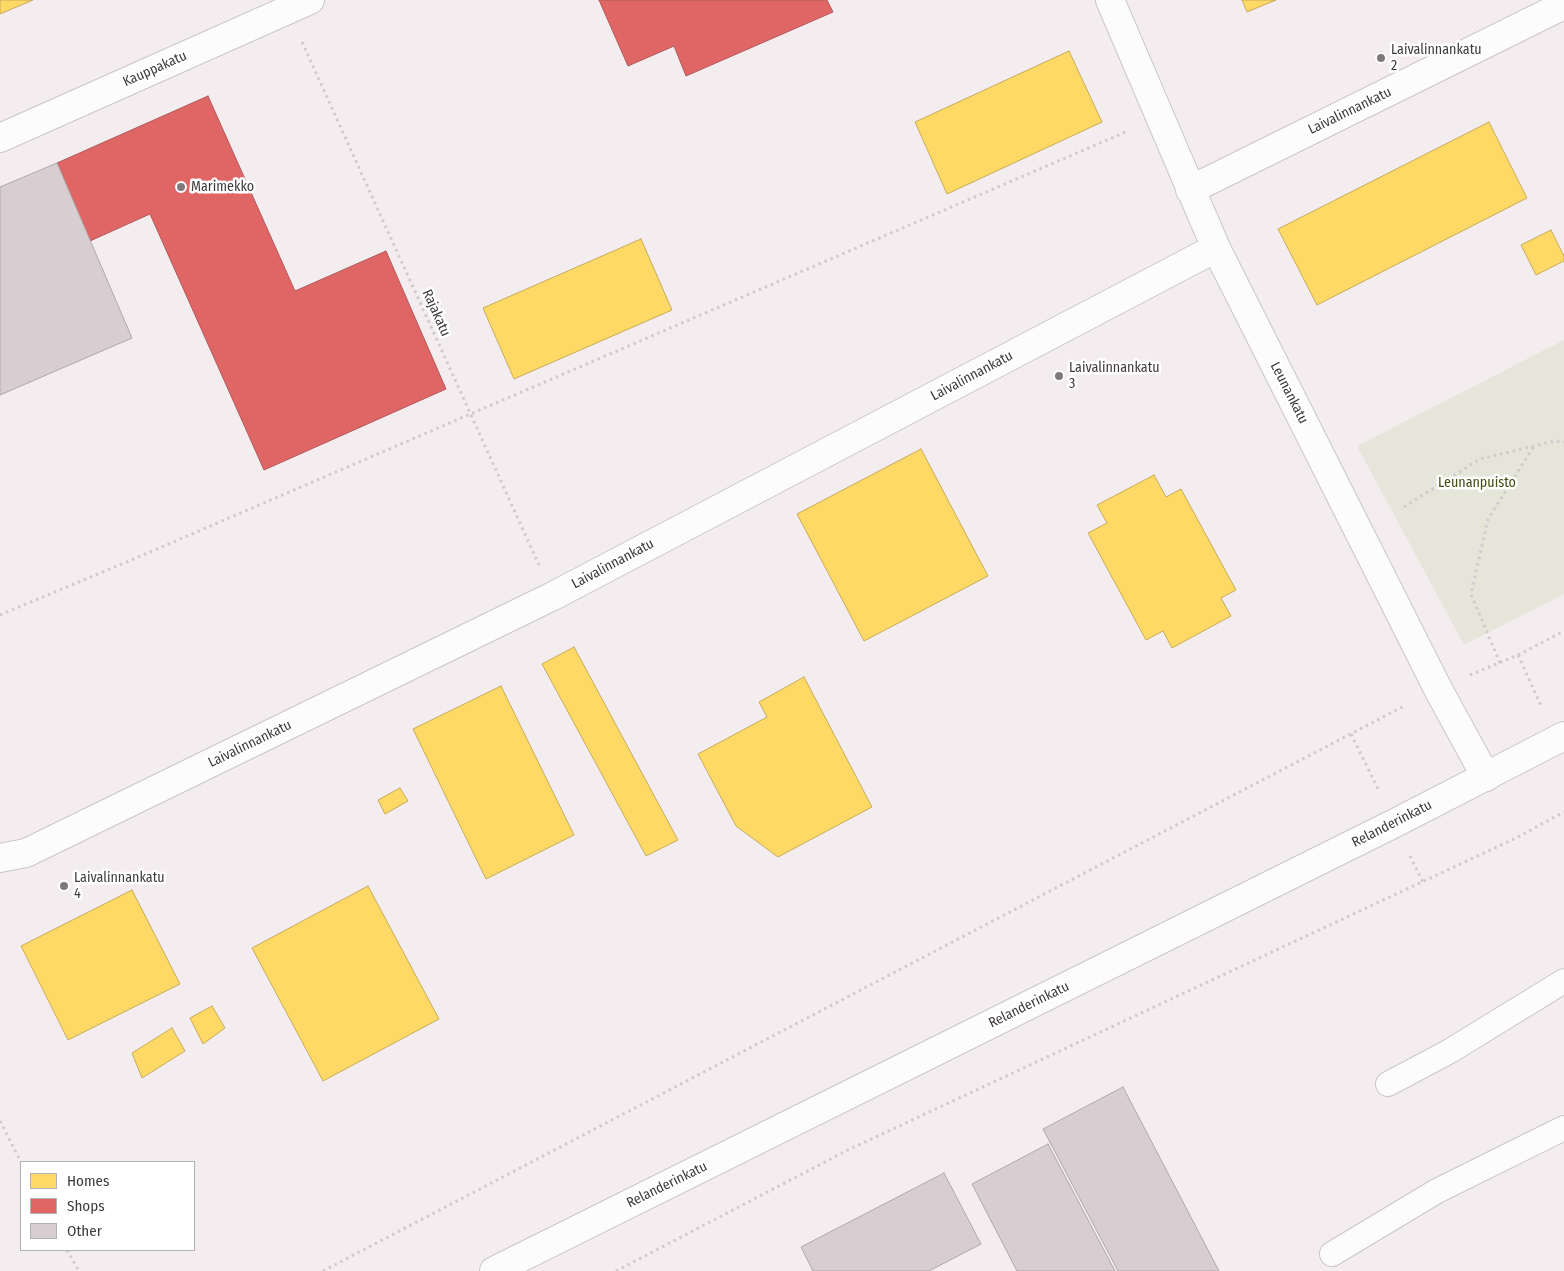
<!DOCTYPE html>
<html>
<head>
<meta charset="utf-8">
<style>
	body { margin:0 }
	#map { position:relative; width:1564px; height:1271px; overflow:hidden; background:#f3edf0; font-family:"Fira Sans Condensed",sans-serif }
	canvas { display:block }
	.legend { position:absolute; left:20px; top:1161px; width:175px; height:90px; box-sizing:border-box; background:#fff; border:1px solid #b3b1b1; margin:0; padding:6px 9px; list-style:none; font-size:15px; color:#403b3d }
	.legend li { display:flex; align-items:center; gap:10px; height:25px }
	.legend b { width:25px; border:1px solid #b3b1b1 }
</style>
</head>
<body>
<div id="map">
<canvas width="1564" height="1271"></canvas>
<ul class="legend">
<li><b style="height:14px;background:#ffd966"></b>Homes</li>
<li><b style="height:14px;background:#e06666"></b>Shops</li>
<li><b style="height:14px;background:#d8ced2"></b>Other</li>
</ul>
</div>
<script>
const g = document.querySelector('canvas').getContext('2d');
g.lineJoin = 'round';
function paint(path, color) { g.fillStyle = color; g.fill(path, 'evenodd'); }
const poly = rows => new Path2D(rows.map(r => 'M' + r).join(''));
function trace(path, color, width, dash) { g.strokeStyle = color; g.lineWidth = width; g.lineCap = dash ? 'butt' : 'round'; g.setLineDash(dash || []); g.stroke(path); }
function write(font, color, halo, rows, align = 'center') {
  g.font = font + ' "Fira Sans Condensed",sans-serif'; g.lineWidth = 5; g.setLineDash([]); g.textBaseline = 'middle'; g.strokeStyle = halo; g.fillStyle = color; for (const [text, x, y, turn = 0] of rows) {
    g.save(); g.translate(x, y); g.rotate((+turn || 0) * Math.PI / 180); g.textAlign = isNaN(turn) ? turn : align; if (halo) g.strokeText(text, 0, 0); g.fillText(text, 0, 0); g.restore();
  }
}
paint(poly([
	[1564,340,1564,594,1464,645,1357,446]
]), '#e5e6d9');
const homes = poly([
	[0,0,33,0,0,14,0,0],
	[1242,0,1276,0,1247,12,1242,0],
	[1069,51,1102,122,947,194,915,122,1069,51],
	[1489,122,1527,198,1317,305,1278,229,1489,122],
	[1551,230,1564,256,1564,261,1536,275,1521,245,1551,230],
	[641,239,672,310,514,379,483,308,641,239],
	[921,449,988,576,864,641,797,514,921,449],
	[1154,475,1166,497,1181,489,1236,590,1221,598,1231,616,1172,648,1163,631,1146,640,1088,533,1107,523,1097,505,1154,475],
	[574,647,678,840,646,856,542,664,574,647],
	[804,677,872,807,778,857,736,826,698,754,767,717,759,702,804,677],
	[501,686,574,835,486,879,413,729,501,686],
	[400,788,408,801,385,814,378,800,400,788],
	[368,886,439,1019,323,1081,252,948,368,886],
	[132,890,180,984,68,1040,21,946,132,890],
	[212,1006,225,1028,203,1044,190,1018,212,1006],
	[172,1028,185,1051,142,1078,132,1053,172,1028]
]);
paint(homes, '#ffd966');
trace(homes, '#c6aa5a', 1);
const shops = poly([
	[599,0,827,0,833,12,686,76,674,46,628,66,599,0],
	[208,96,295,291,386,251,446,389,264,470,150,214,90,241,57,163,208,96]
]);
paint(shops, '#e06666');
trace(shops, '#b0595a', 1);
const building = poly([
	[57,163,132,338,0,395,0,187,57,163],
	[1123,1087,1219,1271,1118,1271,1043,1129,1123,1087],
	[1048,1144,1115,1271,1017,1271,972,1184,1048,1144],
	[944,1173,981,1244,929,1271,813,1271,801,1247,944,1173]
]);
paint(building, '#d8ced2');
trace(building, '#ada8aa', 1);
const service = poly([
	[1388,1084,1450,1051,1564,981],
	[1332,1254,1437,1191,1564,1128]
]);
const minor = poly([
	[1110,0,1216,248,1438,689,1486,777],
	[0,138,310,0],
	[1190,190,1564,5],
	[0,858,26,853,553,596,1216,248]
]);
const secondary = poly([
	[494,1271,1395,823,1564,736]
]);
trace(service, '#cbc6c8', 26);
trace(minor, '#cbc6c8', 30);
trace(secondary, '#cbc6c8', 30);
trace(poly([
	[302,42,539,565],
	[1404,507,1480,459,1555,441,1564,442],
	[0,615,136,558,1128,131],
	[1518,655,1542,708],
	[1500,663,1471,594,1488,519,1534,446],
	[1470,675,1518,655,1564,631],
	[1351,734,1379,791],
	[1410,856,1423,882],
	[0,1121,21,1162],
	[67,1250,79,1271],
	[323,1271,1406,705],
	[616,1271,848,1150,1516,838,1564,812]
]), '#cfcbcd', 3, [2.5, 4]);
trace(service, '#fdfcfd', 24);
trace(minor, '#fdfcfd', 28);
trace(secondary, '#fdfcfd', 28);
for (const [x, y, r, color] of [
	[1381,58,5,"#7f797c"],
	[181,187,5,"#7f797c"],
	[1059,376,5,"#7f797c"],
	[64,886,5,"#7f797c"]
]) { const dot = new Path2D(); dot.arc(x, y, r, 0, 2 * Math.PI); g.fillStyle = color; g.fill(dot); trace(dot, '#fff', 2); }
write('14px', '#403b3d', '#fff', [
	["Laivalinnankatu",1391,50],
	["2",1391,66],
	["Marimekko",191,187],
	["Laivalinnankatu",1069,368],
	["3",1069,384],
	["Laivalinnankatu",74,878],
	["4",74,894]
], 'left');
write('14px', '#403b3d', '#fff', [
	["Kauppakatu",155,69,-24],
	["Laivalinnankatu",1350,111,-26],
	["Rajakatu",436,313,66],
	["Laivalinnankatu",972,376,-28],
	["Leunankatu",1289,393,63],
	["Laivalinnankatu",613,564,-28],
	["Laivalinnankatu",250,744,-26],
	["Relanderinkatu",1392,824,-27],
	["Relanderinkatu",1029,1005,-26],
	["Relanderinkatu",667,1185,-26]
]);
write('14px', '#444f13', '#fff', [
	["Leunanpuisto",1477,483]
]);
</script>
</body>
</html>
